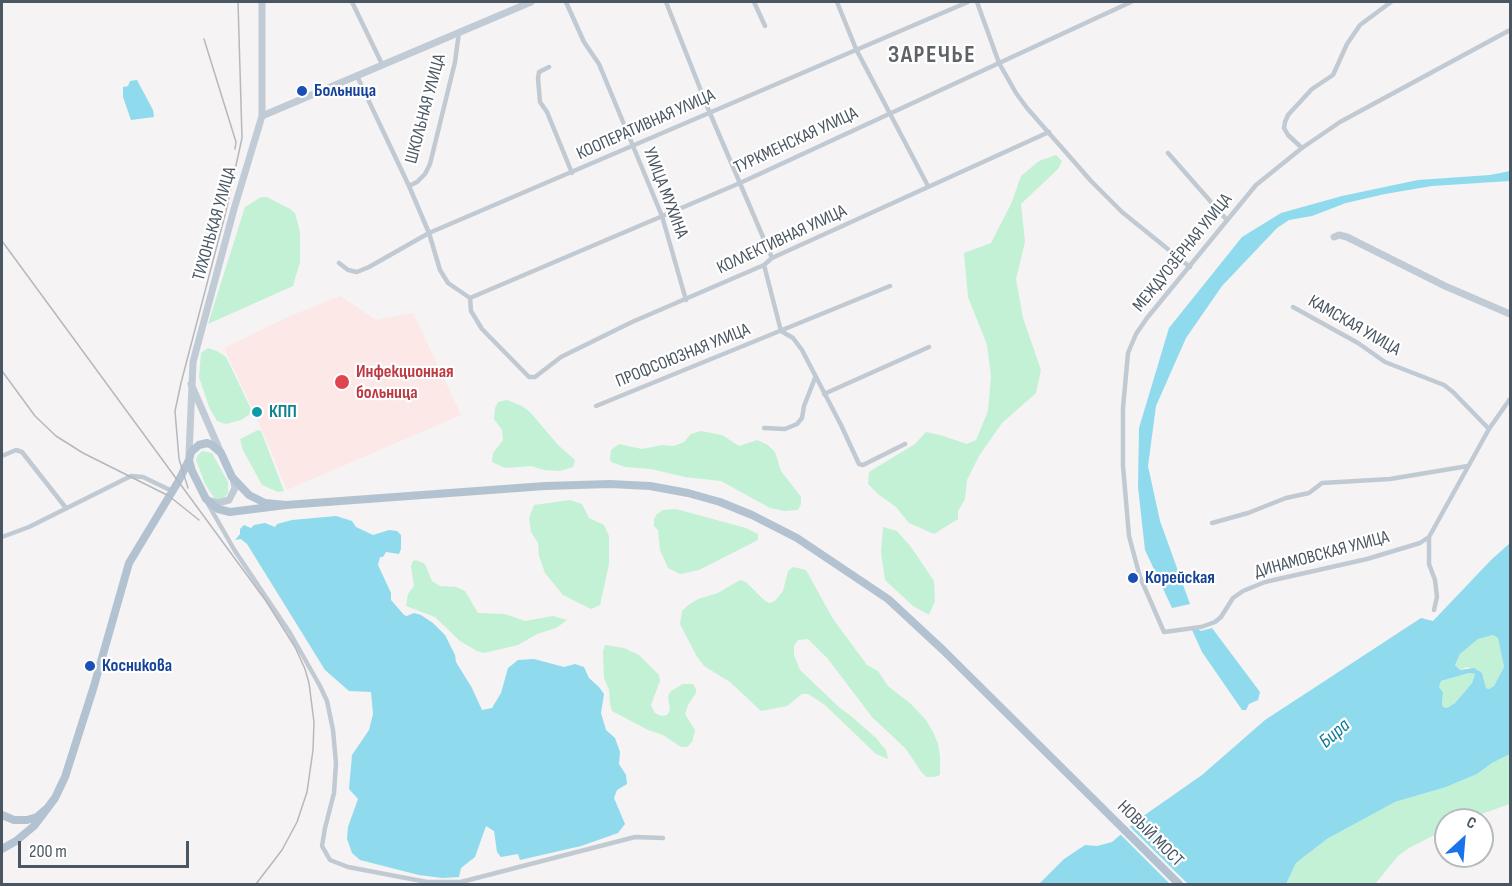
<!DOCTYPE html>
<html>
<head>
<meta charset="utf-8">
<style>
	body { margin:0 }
	#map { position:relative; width:1512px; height:886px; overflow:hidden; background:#f5f3f3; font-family:"Sofia Sans Condensed",sans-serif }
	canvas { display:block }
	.frame { position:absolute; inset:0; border:3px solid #4a5661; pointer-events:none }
	.north { position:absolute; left:1434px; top:808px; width:60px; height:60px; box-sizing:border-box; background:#fff; border:2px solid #b7bbc0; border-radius:50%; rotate:26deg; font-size:16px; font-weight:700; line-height:24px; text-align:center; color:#4a5661 }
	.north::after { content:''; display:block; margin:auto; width:21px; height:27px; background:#1a73e8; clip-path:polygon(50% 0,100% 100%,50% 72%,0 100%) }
	.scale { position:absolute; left:18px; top:841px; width:171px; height:27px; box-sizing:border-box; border:3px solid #4a5661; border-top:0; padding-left:8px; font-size:18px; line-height:21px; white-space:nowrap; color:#4a5661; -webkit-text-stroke:4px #fff; paint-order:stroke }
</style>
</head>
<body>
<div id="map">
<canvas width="1512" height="886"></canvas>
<div class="frame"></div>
<div class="north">С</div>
<div class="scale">200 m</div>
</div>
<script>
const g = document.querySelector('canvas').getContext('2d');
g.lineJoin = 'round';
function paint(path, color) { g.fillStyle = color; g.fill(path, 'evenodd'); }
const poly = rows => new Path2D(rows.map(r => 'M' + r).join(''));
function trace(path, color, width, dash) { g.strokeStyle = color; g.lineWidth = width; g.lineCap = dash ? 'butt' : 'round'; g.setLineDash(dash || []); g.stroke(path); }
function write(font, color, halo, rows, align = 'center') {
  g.font = font + ' "Sofia Sans Condensed",sans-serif'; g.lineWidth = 4.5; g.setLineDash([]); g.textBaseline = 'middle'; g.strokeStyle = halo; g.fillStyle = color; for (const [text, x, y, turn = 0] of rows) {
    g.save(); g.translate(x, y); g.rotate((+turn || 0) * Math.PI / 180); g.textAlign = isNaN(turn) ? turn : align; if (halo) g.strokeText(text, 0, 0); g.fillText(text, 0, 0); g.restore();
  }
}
paint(poly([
	[340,296,376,320,413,313,461,415,287,490,257,418,224,348,290,316]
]), '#fce8e6');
paint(poly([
	[1056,155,1062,161,1058,169,1021,204,1025,242,1016,279,1023,318,1041,370,1036,393,1002,423,979,456,967,480,965,499,958,511,958,519,934,534,909,523,896,507,878,494,868,484,869,472,915,444,926,432,940,435,967,444,976,440,988,411,991,376,987,345,968,297,964,253,991,243,1011,204,1021,176,1039,161],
	[261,197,267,197,290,209,295,213,300,232,300,262,293,286,208,324,245,207],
	[208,348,217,351,226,357,251,409,249,415,241,420,226,424,217,421,209,407,199,377,201,353],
	[507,400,522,406,530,412,558,445,575,460,573,467,560,471,544,470,531,466,505,468,492,462,493,453,503,440,502,430,494,419,495,408,498,402],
	[258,430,261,431,284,491,278,492,262,485,243,450,240,439],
	[701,431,722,435,739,446,757,440,768,445,775,452,781,471,801,497,801,504,798,510,784,511,770,508,721,481,685,477,651,469,625,467,611,462,610,459,611,450,619,444,642,449,662,445,674,446,684,442,691,434],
	[202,451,212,453,228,482,228,493,223,499,215,499,205,484,196,460,197,456],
	[570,500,582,504,589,518,604,525,609,536,609,564,600,605,591,609,563,595,545,573,539,556,538,543,531,532,529,518,534,505],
	[676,509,746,528,758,534,758,540,699,570,680,574,668,568,660,550,658,530,654,526,654,519,657,514,663,510],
	[883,527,897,531,911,547,934,581,935,601,929,615,913,606,885,580,881,552],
	[416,560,425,564,432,581,440,586,456,587,465,591,478,613,505,614,525,621,553,616,567,620,556,628,537,634,518,645,484,653,477,651,460,641,435,617,406,606,408,594,414,586,411,566,413,561],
	[793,567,806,570,833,619,867,665,878,671,888,686,911,704,926,720,933,732,938,744,940,757,940,775,934,777,927,777,922,773,906,749,872,717,828,659,808,639,798,640,794,646,794,655,800,670,840,708,851,716,876,738,886,750,888,759,876,754,825,705,808,694,802,694,787,706,761,711,730,682,704,666,696,655,680,624,682,611,687,606,698,599,718,593,740,580,746,582,764,600,769,603,775,601,783,591,788,571],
	[1493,635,1498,638,1504,667,1494,686,1489,689,1486,688,1482,673,1467,667,1460,670,1455,665,1460,654,1478,639],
	[605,645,624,648,639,655,659,675,660,681,651,705,655,713,661,716,667,715,670,710,668,696,671,691,683,684,693,684,696,689,696,693,688,705,685,714,695,730,692,742,687,747,681,747,663,735,648,730,612,711,610,704,609,690,604,678,603,651],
	[1469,673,1475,674,1472,683,1455,703,1447,708,1443,707,1442,704,1443,692,1439,687,1441,681],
	[1510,754,1510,804,1464,820,1446,820,1446,829,1409,848,1398,856,1375,884,1286,884,1296,863,1327,839,1395,802,1446,787,1477,774,1492,763]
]), '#c3f1d5');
paint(poly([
	[137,80,153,110,154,117,131,120,123,97,123,87,128,86,130,81],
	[1510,171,1510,181,1432,186,1385,194,1346,203,1312,216,1289,220,1277,228,1222,286,1186,338,1156,406,1148,466,1160,521,1190,604,1172,608,1145,550,1138,487,1139,428,1169,328,1242,237,1281,213,1342,196,1418,180,1490,175],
	[336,516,352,521,356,527,373,535,389,530,397,531,401,535,401,549,399,554,386,552,383,557,380,557,378,565,391,593,391,600,404,615,407,616,414,613,421,615,433,623,445,635,455,655,456,662,472,688,482,710,492,708,501,693,508,668,518,660,534,659,564,667,575,664,584,667,589,678,599,687,604,694,601,713,606,730,615,738,620,752,619,764,626,775,627,784,617,790,614,798,625,824,618,833,581,846,520,860,518,854,501,857,497,852,494,831,486,826,475,857,461,868,459,877,442,878,419,875,360,860,352,853,347,839,348,827,358,799,349,789,352,755,369,730,373,714,371,692,349,691,325,670,247,544,241,539,235,540,240,534,240,529,244,525,251,528,254,525,265,523,275,527,277,524,292,520],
	[1510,543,1510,754,1492,763,1477,774,1446,787,1395,802,1327,839,1296,863,1286,884,1039,884,1064,859,1085,845,1097,846,1112,842,1139,819,1202,775,1265,720,1421,618,1433,621,1491,560],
	[1493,635,1498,638,1504,667,1494,686,1489,689,1486,688,1482,673,1474,668,1460,670,1455,665,1460,654,1478,639],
	[1469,673,1475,674,1472,683,1455,703,1447,708,1443,707,1442,704,1443,692,1439,687,1441,681],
	[1195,628,1201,631,1212,628,1260,692,1258,700,1249,704,1246,710,1242,710,1202,652,1192,630]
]), '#90daee');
paint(poly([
	[1128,825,1188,884,1170,884,1119,833]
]), '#f5f3f3');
trace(poly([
	[352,2,382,64],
	[566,2,584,42,599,64,662,216,686,300],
	[666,2,709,111,772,258],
	[754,2,765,26],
	[837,2,856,49,928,186],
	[977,2,999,63,1016,93,1027,108,1091,181,1122,212,1190,267],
	[549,67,539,72,538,78,540,102,547,112,572,173],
	[357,76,409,186,429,233,440,270,448,283,470,298,471,311,482,329,529,377,535,377,561,357,632,322,764,265,772,258,1049,132],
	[1302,148,1288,135,1284,128,1285,122,1288,115,1312,89,1333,75,1347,44,1360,25,1391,2],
	[1168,153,1226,219],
	[409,186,417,182,425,174,430,164,455,62,459,32],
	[339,263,348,270,357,272,369,267,429,233,968,2],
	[764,265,781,331,793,338,802,350,841,425,859,464,863,465,905,444],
	[470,298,740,183,1131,2],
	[1293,307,1358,343,1385,362,1444,385,1453,392,1489,429],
	[824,394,929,347],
	[596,406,890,286],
	[764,428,785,429,797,424,802,418,804,406,815,378],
	[2,456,16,450,22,452,66,508],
	[208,504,235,551,290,633,320,686,327,701,333,730,336,763,334,793,325,828,322,846,330,860,348,867,427,882,461,882,635,837,663,838],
	[1212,523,1248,513,1286,498,1309,493,1322,483,1390,479,1468,466],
	[2,537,29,527,131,476,143,477,172,491],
	[1429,537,1420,543,1367,559,1265,582,1243,591,1233,598,1221,617,1215,622,1201,627,1164,632,1140,577,1129,536,1123,466,1123,408,1128,353,1136,334,1147,318,1256,185,1302,148,1340,122,1510,30],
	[1434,610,1437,597,1435,580,1429,564,1429,537,1489,429,1510,399]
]), '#c1cad2', 4.5);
trace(poly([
	[262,116,531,2],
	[1334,237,1339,235,1347,237,1445,286,1510,314],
	[191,384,221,453],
	[189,455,193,362,234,209,262,116,262,2],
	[208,500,218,503,229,500,235,488,233,478]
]), '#c1cbd6', 7);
trace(poly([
	[286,505,265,503,249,495,232,477,221,453,212,445,207,443,199,445,191,452,189,460,192,471,206,499,218,509,230,512,286,505,545,486,610,484,650,486,688,493,720,502,752,515,797,538,888,599,943,650,1179,884],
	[2,815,14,820,27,820,37,817,45,810],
	[2,849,16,841,34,826,55,798,65,777,94,686,129,563,178,482,189,460]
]), '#b3c2d1', 8);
trace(poly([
	[204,39,236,142,235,149],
	[2,241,266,601,295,647,305,669,309,683,314,722,313,750,307,792,297,822,282,850,256,884],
	[2,371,35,416,56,436,83,453,169,496,199,520],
	[188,488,179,459,175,411,181,383,226,211,242,138,238,2]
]), '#b5b8bd', 1.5);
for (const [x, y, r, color] of [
	[302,91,6,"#1a4fb4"],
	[342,382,8,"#e0444e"],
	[257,412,6,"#0f9aa8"],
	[1133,578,6,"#1a4fb4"],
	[90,666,6,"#1a4fb4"]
]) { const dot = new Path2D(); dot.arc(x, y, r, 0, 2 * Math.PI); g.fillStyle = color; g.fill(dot); trace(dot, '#fff', 2); }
write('bold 18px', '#164399', '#fff', [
	["Больница",314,91],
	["Корейская",1145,578],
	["Косникова",102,666]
], 'left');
write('18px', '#4a5661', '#fff', [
	["ШКОЛЬНАЯ УЛИЦА",426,109,-75],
	["КООПЕРАТИВНАЯ УЛИЦА",646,125,-24],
	["ТУРКМЕНСКАЯ УЛИЦА",796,141,-25],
	["УЛИЦА МУХИНА",665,193,69],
	["ТИХОНЬКАЯ УЛИЦА",215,224,-74],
	["КОЛЛЕКТИВНАЯ УЛИЦА",782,240,-25],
	["МЕЖДУОЗЁРНАЯ УЛИЦА",1183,253,-51],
	["КАМСКАЯ УЛИЦА",1354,326,30],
	["ПРОФСОЮЗНАЯ УЛИЦА",683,356,-22],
	["ДИНАМОВСКАЯ УЛИЦА",1322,555,-15],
	["НОВЫЙ МОСТ",1150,834,45]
]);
write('bold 18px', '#be3a42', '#fff', [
	["Инфекционная",356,372],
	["больница",356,393]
], 'left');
write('bold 18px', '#0d838f', '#fff', [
	["КПП",269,412]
], 'left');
write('italic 20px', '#0c7c9b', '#fff', [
	["Бира",1335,734,-41]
]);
g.letterSpacing = '1.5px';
write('bold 24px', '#5f6368', '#fff', [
	["ЗАРЕЧЬЕ",932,56]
]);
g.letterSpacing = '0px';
</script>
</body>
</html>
